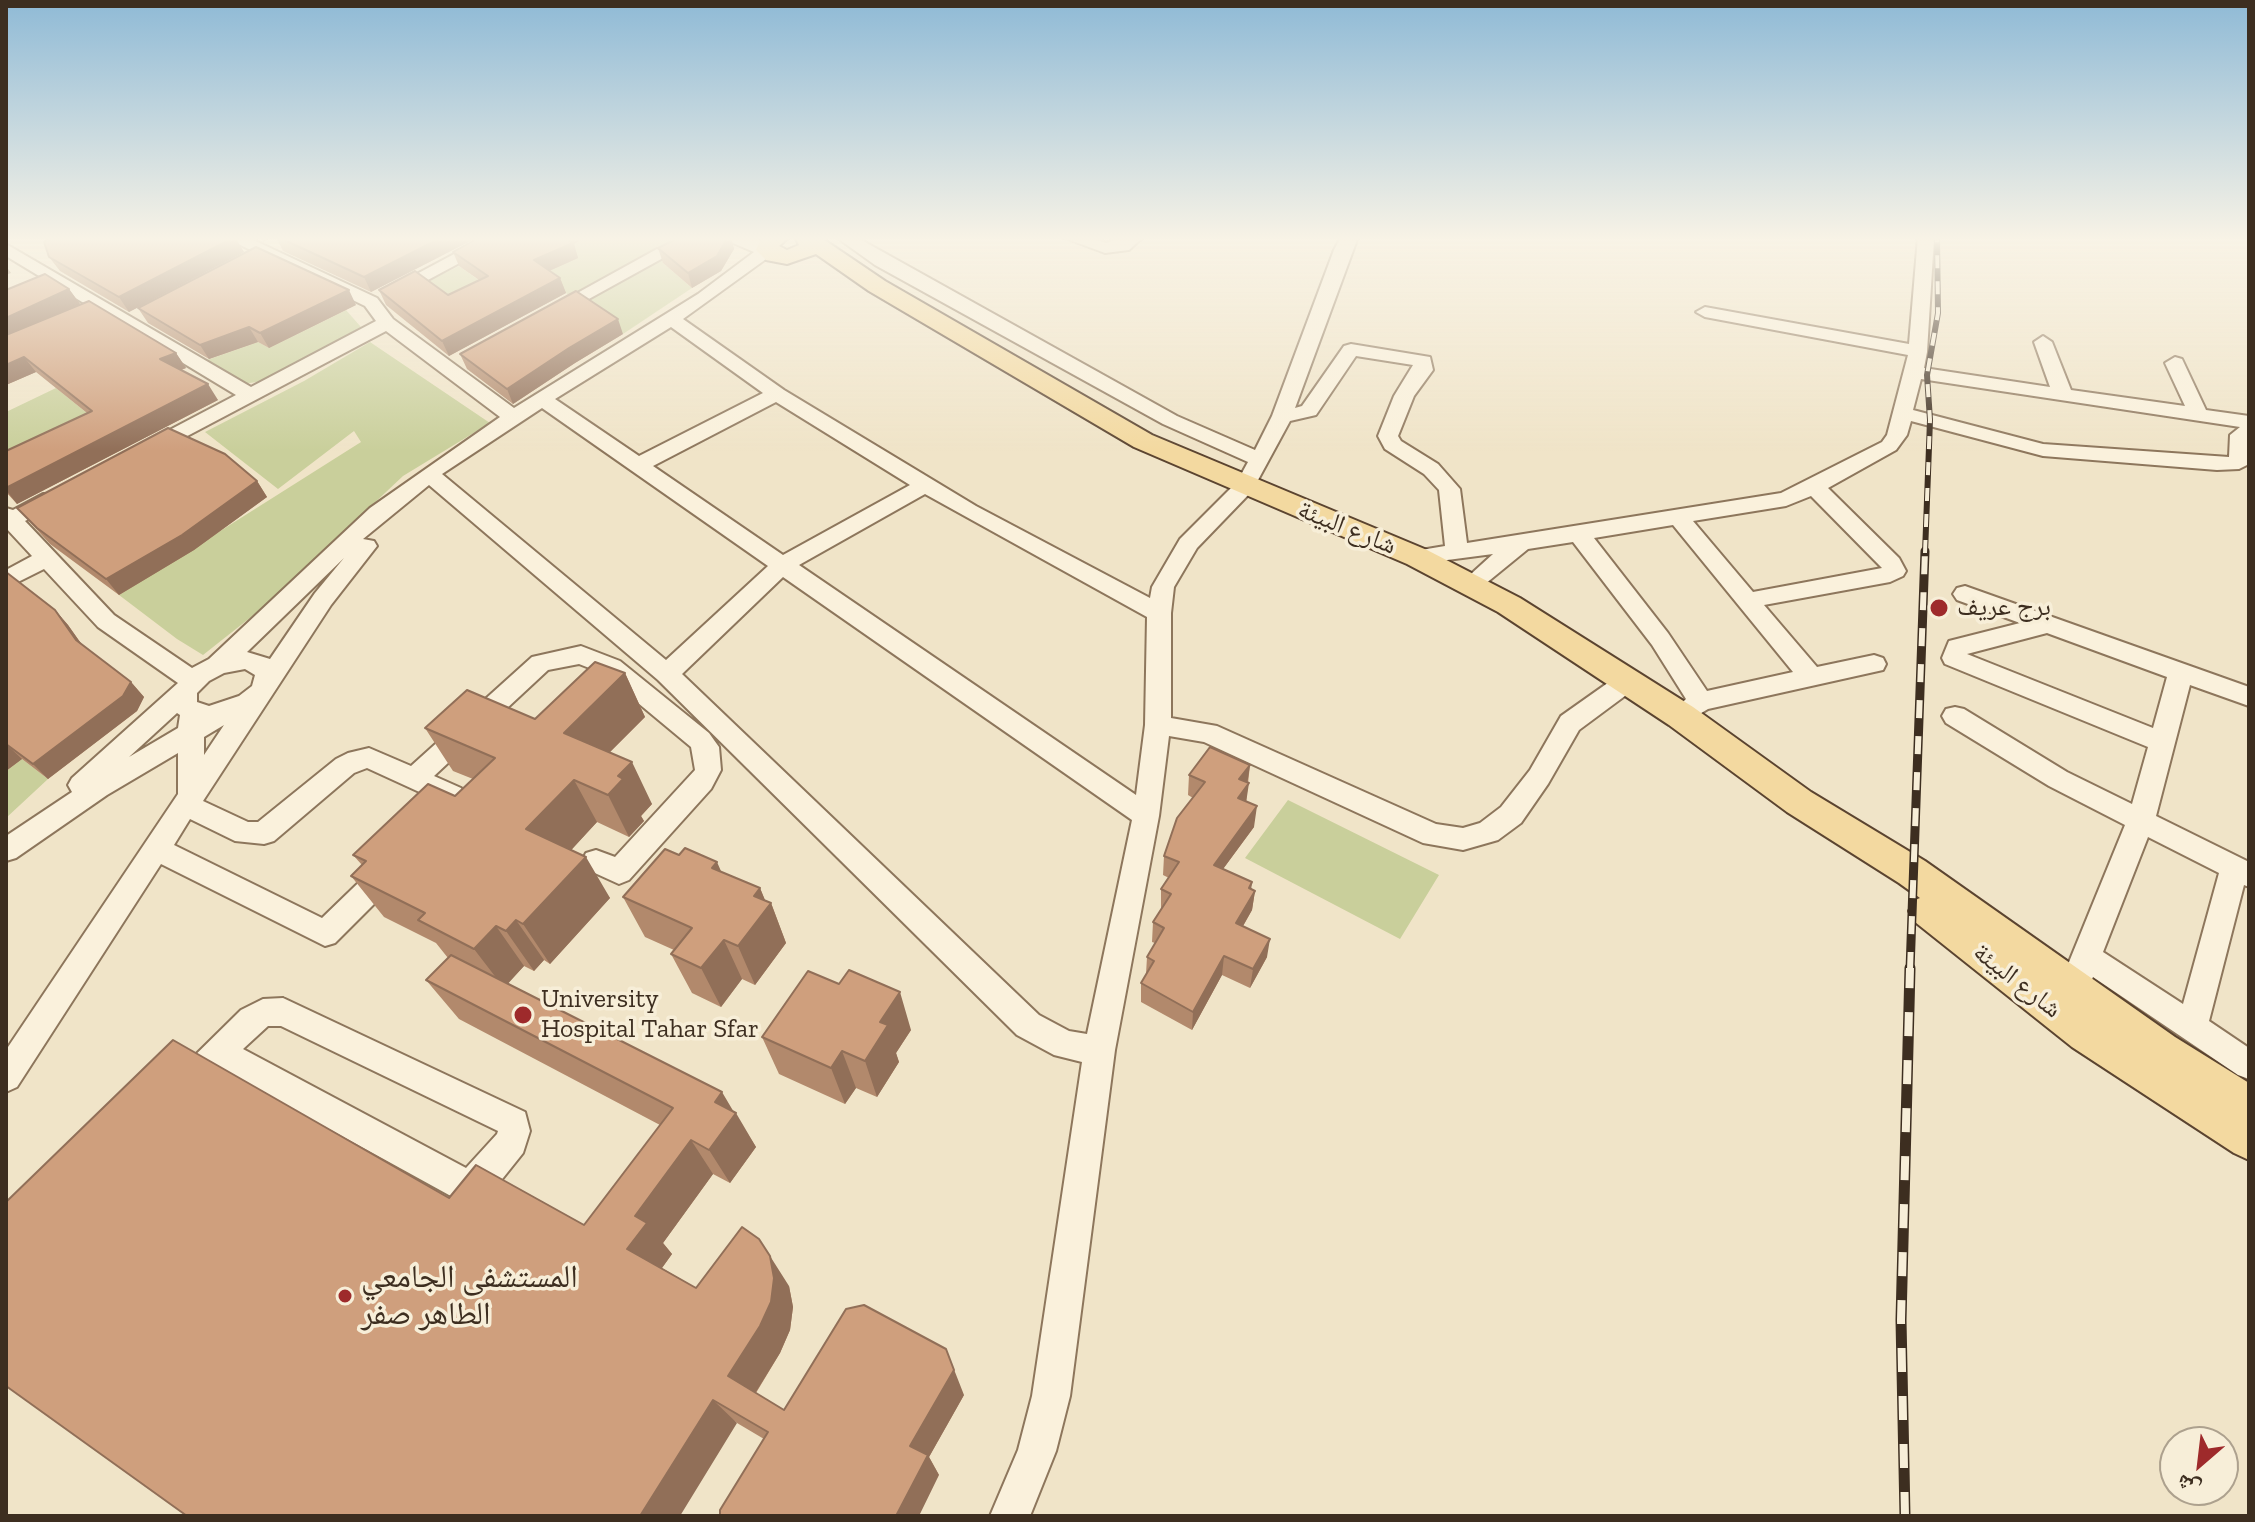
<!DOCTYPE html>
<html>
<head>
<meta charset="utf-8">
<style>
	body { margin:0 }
	#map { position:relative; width:2255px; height:1522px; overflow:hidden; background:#f0e4c8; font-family:"Zilla Slab","Noto Naskh Arabic",serif }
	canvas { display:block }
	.frame { position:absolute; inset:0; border:8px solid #3d2e20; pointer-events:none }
	.north { position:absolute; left:2159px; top:1426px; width:80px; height:80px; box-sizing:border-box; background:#f7eed8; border:2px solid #ada18e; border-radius:50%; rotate:208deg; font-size:22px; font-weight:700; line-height:32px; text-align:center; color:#3d2e20 }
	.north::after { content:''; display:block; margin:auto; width:28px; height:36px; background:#9e2a2b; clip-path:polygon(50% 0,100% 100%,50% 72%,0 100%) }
</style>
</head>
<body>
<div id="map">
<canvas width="2255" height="1522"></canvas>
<div class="frame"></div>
<div class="north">ش</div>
</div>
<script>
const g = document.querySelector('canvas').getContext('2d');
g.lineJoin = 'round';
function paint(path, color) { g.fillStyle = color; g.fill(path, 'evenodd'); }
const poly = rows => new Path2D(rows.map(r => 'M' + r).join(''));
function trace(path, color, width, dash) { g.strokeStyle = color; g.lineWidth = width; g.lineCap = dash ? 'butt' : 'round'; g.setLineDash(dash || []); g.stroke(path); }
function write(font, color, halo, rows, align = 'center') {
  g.font = font + ' "Zilla Slab","Noto Naskh Arabic",serif'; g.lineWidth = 7; g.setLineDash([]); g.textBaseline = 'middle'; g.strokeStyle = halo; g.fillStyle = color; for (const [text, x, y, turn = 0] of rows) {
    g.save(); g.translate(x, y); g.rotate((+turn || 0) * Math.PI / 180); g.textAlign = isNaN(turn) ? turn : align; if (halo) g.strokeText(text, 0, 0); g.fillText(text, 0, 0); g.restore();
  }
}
paint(poly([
	[541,237,706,237,663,263,692,288,623,334,578,304,608,277,570,296,540,275],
	[459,266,494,291,455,310,420,285],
	[346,310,361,327,263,381,243,384,204,361,258,342,269,348],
	[370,342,490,423,403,476,265,606,203,655,177,639,119,595,361,442,354,431,278,489,205,432,304,381],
	[56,388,103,426,6,472,6,412],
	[22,759,48,779,6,818,6,771],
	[1288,800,1439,875,1400,939,1245,858]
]), '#c9cf9b');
const minor = poly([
	[224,237,247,237,377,298,393,319,514,408,698,294,754,252,719,237,773,241,776,250,773,254,683,319,784,390,976,506,1150,598,1152,587,1180,539,1237,482,1248,462,1163,424,875,265,836,237,856,237,1177,416,1255,450,1272,416,1334,250,1341,237,1358,237,1295,408,1302,406,1344,346,1351,344,1430,357,1433,370,1414,396,1398,436,1401,441,1438,464,1460,489,1467,543,1781,493,1882,442,1887,435,1908,355,1705,317,1696,312,1705,307,1909,344,1918,237,1934,237,1927,352,1924,368,2050,387,2034,342,2043,336,2052,342,2071,390,2185,406,2165,363,2175,357,2182,359,2206,410,2249,416,2249,464,2239,469,2217,470,2043,456,1911,421,1907,435,1896,450,1828,488,1899,558,1906,571,1903,576,1890,582,1764,605,1817,667,1874,655,1883,658,1886,664,1883,670,1708,709,1681,725,1672,723,1668,716,1686,699,1652,645,1573,542,1528,549,1479,589,1471,592,1463,589,1460,584,1493,554,1417,564,1409,562,1406,557,1409,552,1445,546,1439,490,1424,474,1385,449,1378,436,1394,396,1413,365,1356,356,1316,415,1290,421,1252,491,1197,548,1174,587,1171,613,1171,718,1217,726,1436,824,1463,828,1480,823,1501,807,1530,770,1561,716,1619,675,1628,672,1637,675,1640,681,1637,687,1579,730,1548,784,1521,823,1498,840,1463,850,1423,843,1204,742,1169,736,1159,816,1115,1050,1070,1396,1056,1451,1030,1516,990,1516,1018,1450,1032,1396,1082,1062,1054,1055,1017,1035,658,680,429,485,363,539,374,541,377,546,331,605,203,801,248,822,258,822,336,759,348,753,369,748,411,766,532,657,581,646,620,661,709,733,719,747,721,770,711,789,629,880,619,884,586,869,582,861,586,853,596,850,615,857,695,770,691,747,602,673,579,664,548,670,434,776,461,788,465,795,465,808,449,830,439,833,429,830,425,822,439,801,367,768,354,773,274,841,264,844,235,841,190,819,174,845,322,918,381,861,391,858,401,861,405,869,401,877,335,943,325,946,161,864,17,1087,6,1092,6,1050,178,794,178,753,107,795,16,858,6,861,6,836,72,792,68,785,72,778,178,683,98,627,44,569,6,588,6,570,32,556,6,528,6,508,13,510,43,494,59,494,62,499,59,504,25,521,114,615,192,668,209,659,370,508,500,417,386,331,157,452,143,452,140,448,143,444,236,395,6,256,6,244,251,387,376,321,365,306,224,237],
	[671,327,763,393,639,456,555,399,671,327],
	[1921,379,2240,427,2230,435,2229,457,2043,444,1913,410,1921,379],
	[776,402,910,485,783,555,653,466,776,402],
	[542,408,768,566,666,660,442,474,542,408],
	[925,494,1147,617,1145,725,1136,795,799,565,925,494],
	[1811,496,1882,568,1753,592,1693,521,1786,506,1811,496],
	[1673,525,1793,672,1707,691,1668,633,1594,538,1673,525],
	[344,558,315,593,270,659,247,652,344,558],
	[783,577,1132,820,1087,1034,1069,1031,1039,1015,682,674,783,577],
	[245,669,255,675,252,686,239,696,209,706,197,702,197,693,209,681,224,673,245,669],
	[177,713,180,715,178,728,129,757,177,713],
	[224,725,204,755,204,737,224,725],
	[486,237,508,237,398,296,392,297,383,292,486,237],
	[1062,237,1089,237,1106,243,1124,237,1143,237,1129,250,1105,253,1062,237],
	[657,249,666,254,663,258,558,316,552,317,543,312,657,249],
	[1965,586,2249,687,2249,706,2190,685,2156,816,2249,862,2249,887,2244,885,2209,1021,2249,1048,2249,1079,2238,1075,2093,977,2084,998,2073,1002,2062,998,2058,989,2125,825,2049,786,1946,723,1942,716,1946,709,1955,707,1964,709,2067,772,2132,804,2148,747,1945,664,1942,658,1949,641,2020,623,1957,600,1953,594,1957,588,1965,586],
	[2047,633,2167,677,2153,728,1967,654,2047,633],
	[2148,837,2219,873,2183,1004,2103,952,2148,837],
	[283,998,525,1112,530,1131,523,1153,495,1188,469,1201,449,1195,222,1070,196,1096,185,1101,174,1096,169,1086,174,1076,241,1010,263,999,283,998],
	[268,1026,281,1026,498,1131,497,1134,466,1168,243,1049,268,1026]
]);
const major = poly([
	[762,237,789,237,779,246,787,250,799,245,795,237,820,237,885,281,1152,435,1427,550,1520,598,1693,707,1811,792,1925,861,2175,1037,2249,1083,2249,1160,2234,1153,2072,1047,1915,922,1909,911,1915,900,1920,898,1899,883,1787,812,1669,725,1498,612,1407,564,1134,447,869,291,816,254,787,264,766,260,756,250,762,237]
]);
trace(minor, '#8d765c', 4);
trace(major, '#5b4430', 4);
paint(minor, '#faf1dc');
paint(major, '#f3d9a0');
const railFar2 = poly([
	[1925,553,1930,420,1927,375,1938,313,1937,237]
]);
const railFar1 = poly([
	[1910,970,1925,551]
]);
const rail = poly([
	[1905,1516,1901,1320,1910,968]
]);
trace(railFar2, '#3d2e20', 6);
trace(railFar1, '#3d2e20', 9);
trace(rail, '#3d2e20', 11);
trace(railFar2, '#f7eed8', 4, [13]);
trace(railFar1, '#f7eed8', 6, [18]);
trace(rail, '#f7eed8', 8, [24]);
paint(poly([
	[276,237,478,237,371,292,283,251],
	[480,237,585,237,574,244,578,258,549,271,560,278,566,293,449,356,386,305,379,290,448,295,479,280,459,266,453,252],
	[680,237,731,237,734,249,721,271,692,288,663,263,658,248],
	[244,252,129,312,60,271,49,257],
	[69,289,80,304,63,311,176,353,186,368,181,370,218,400,17,504,6,492,6,451,87,413,36,372,6,385,6,290],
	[356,305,269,348,258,342,209,359,148,323,138,308],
	[623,334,575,363,513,404,467,369,460,354],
	[257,481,267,497,194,550,119,595,50,544,17,508],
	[6,572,55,610,68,625,82,645,131,682,144,697,137,711,48,779,22,759,6,771],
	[625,673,645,717,610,752,652,804,641,816,644,821,629,837,597,822,571,850,610,898,550,964,544,960,534,971,524,966,508,983,733,1111,756,1147,730,1183,713,1174,663,1243,672,1254,662,1268,696,1288,789,1286,793,1307,790,1330,780,1353,756,1393,784,1410,964,1395,929,1457,939,1475,764,1439,737,1423,449,1198,584,1225,660,1125,459,1019,426,980,448,958,436,943,384,917,351,876,362,865,353,855,455,796,473,779,453,771,425,728,535,719],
	[1250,765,1246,802,1254,827,1223,869,1255,891,1252,910,1243,926,1267,957,1250,988,1222,975,1192,1030,1141,1002,1141,983,1146,974,1147,957,1155,943,1152,942,1153,922,1161,909,1161,889,1169,878,1163,875,1164,856,1193,798,1188,795,1189,775],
	[722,872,760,888,765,901,771,903,786,943,755,985,742,979,721,1007,692,993,671,954,674,950,645,937,623,897],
	[911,1030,896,1053,899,1062,877,1097,856,1088,845,1104,779,1074,762,1037]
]), '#b2896c');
paint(poly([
	[235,237,244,252,129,312,119,297],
	[261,237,271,237,263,242],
	[443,237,478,237,371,292,364,277],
	[560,237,585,237,574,244,578,258,540,275,534,260],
	[728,237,731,237,734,249,721,271,692,288,688,273],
	[6,266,11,273,6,275],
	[560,278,566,293,449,356,442,341],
	[69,289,80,304,6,338,6,318],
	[349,290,356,305,269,348,260,333],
	[618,319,623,334,575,363,513,404,507,389,569,348],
	[249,327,258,342,209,359,200,345],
	[176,353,186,368,170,374,160,359],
	[24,357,36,372,6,385,6,365],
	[208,384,218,400,17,504,6,490,6,488],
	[257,481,267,497,194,550,119,595,106,579],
	[55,610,68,625,90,656,76,640],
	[625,673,645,717,586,776,564,733],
	[131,682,144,697,137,711,48,779,33,764],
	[6,744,22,759,6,771],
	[632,762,652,804,641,816,644,821,629,837,608,795,618,776],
	[1250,765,1247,785,1239,779],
	[574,780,597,822,552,871,526,829],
	[1249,783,1246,803,1238,798],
	[1257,806,1254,827,1212,884,1214,865],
	[586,857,610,898,550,964,523,924],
	[717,862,735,903,712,868],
	[1252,882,1250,900,1255,891,1252,910,1234,942,1236,923],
	[760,888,768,907,771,903,786,943,755,985,738,946,754,896],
	[516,920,544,960,534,971,506,931],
	[496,926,524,966,504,988,474,949],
	[1270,939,1267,957,1250,988,1253,969],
	[724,940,742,979,721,1007,701,968],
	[1224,956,1222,975,1192,1030,1193,1012],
	[900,992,911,1030,896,1053,899,1062,877,1097,865,1061,880,1022],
	[842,1051,856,1088,845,1104,831,1068],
	[722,1092,735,1114,736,1113,756,1147,730,1183,709,1150,715,1102],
	[691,1140,713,1174,663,1243,672,1254,654,1279,627,1249,635,1216],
	[770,1256,789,1286,793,1307,790,1330,780,1353,751,1400,728,1376],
	[946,1349,964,1395,929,1457,939,1475,919,1516,896,1516,910,1446],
	[713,1400,737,1423,680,1516,640,1516]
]), '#916f58');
const building = poly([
	[55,237,235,237,119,297,49,257,44,242,55,237],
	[278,237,443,237,364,277,278,237],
	[480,237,563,237,573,243,534,260,560,278,442,341,379,290,415,271,448,295,488,276,453,252,480,237],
	[680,237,728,237,717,256,688,273,658,248,680,237],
	[256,247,349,290,260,333,249,327,200,345,138,308,256,247],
	[45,274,69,289,6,318,6,290,45,274],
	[576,291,618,319,569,348,507,389,460,354,576,291],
	[89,301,176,353,160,359,208,384,6,488,6,451,92,411,24,357,6,365,6,335,89,301],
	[168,428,225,454,257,481,182,535,106,579,37,528,17,508,168,428],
	[6,572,55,610,76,640,131,682,123,696,33,764,6,744,6,572],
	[595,662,625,673,564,733,632,762,618,776,623,779,608,795,574,780,526,829,586,857,523,924,516,920,506,931,496,926,474,949,418,920,425,913,351,876,366,861,353,855,428,784,455,796,495,758,425,728,467,690,535,719,595,662],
	[1210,747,1250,765,1239,779,1249,783,1238,798,1257,806,1214,865,1252,882,1249,888,1255,891,1236,923,1270,939,1253,969,1224,956,1193,1012,1141,983,1154,961,1147,957,1164,928,1153,922,1171,894,1161,889,1179,862,1164,856,1177,818,1205,782,1189,775,1210,747],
	[685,848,717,862,712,868,760,888,754,896,771,903,738,946,724,940,701,968,671,954,692,928,623,897,665,849,679,855,685,848],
	[451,955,722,1092,715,1102,736,1113,709,1150,691,1140,635,1216,647,1223,627,1249,696,1288,742,1227,759,1239,770,1256,774,1278,771,1302,760,1326,728,1376,784,1410,846,1309,864,1305,946,1349,954,1370,910,1446,928,1455,896,1516,720,1516,720,1510,768,1432,713,1400,640,1516,187,1516,6,1386,6,1202,173,1040,449,1198,476,1165,584,1225,673,1108,426,980,451,955],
	[849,970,900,992,880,1022,888,1025,865,1061,842,1051,831,1068,762,1037,808,971,839,984,849,970]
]);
paint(building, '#cf9f7d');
trace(building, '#916f58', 2);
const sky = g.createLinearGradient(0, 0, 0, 451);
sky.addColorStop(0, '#8fbad6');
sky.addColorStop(0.53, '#f8f3e6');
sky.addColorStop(1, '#f8f3e600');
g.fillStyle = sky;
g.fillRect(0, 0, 2255, 451);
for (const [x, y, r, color] of [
	[1939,608,10,"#9e2a2b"],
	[523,1015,10,"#9e2a2b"],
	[345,1296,8,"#9e2a2b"]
]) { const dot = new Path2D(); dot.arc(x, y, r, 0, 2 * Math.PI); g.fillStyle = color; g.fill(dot); trace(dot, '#f7eed8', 3); }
write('26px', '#3d2e20', '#f7eed8', [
	["شارع البيئة",1347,528,22],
	["شارع البيئة",2017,981,38]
]);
write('26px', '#3d2e20', '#f7eed8', [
	["برج عريف",1957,608],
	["University",541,1000],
	["Hospital Tahar Sfar",541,1030]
], 'left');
write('32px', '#3d2e20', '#f7eed8', [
	["المستشفى الجامعي",361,1278],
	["الطاهر صفر",361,1315]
], 'left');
</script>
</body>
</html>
